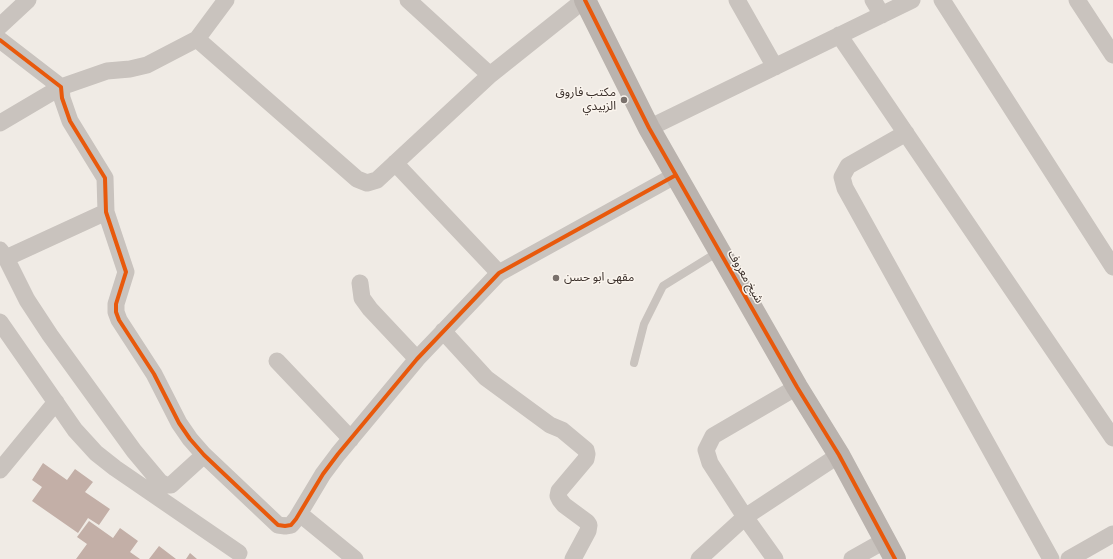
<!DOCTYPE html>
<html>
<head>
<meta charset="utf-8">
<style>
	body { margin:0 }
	canvas { display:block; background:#f0ebe5 }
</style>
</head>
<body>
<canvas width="1113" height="559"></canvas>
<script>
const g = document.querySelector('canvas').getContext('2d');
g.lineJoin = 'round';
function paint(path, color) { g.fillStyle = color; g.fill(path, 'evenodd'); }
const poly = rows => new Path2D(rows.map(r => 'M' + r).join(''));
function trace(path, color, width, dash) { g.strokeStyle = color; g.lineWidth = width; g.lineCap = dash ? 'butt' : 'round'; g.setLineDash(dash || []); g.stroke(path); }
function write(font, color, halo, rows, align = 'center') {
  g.font = font + ' "Titillium Web","Noto Sans Arabic",sans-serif'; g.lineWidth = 3; g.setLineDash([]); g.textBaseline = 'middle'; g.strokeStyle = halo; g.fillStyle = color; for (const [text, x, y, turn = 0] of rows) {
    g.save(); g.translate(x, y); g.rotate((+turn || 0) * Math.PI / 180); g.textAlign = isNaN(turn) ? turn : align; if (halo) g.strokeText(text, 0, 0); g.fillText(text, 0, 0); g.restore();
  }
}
paint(poly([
	[43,463,67,480,75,469,93,482,85,492,110,509,99,525,88,518,78,533,32,501,42,487,32,480],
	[89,521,113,538,120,528,138,541,130,552,140,559,76,559,87,544,77,537],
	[159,546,176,559,149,559],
	[190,553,197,559,186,559]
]), '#c3afa7');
trace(poly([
	[634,363,644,324,663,286,718,252]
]), '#c9c3be', 8);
trace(poly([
	[408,0,490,75],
	[737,0,775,67],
	[873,0,882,15],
	[942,0,1113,267],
	[1077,0,1113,55],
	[0,26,28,0],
	[839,35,1113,438],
	[197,39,357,179,367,183,377,180,490,75,584,0],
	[0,40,61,87,62,98,70,121,105,178,106,212,126,272,116,304,116,312,119,320,154,374,179,423,190,439,204,455,278,525,285,526,291,525,296,519,323,474,338,454,417,359,499,273,676,175],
	[0,123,61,87,107,71,130,69,147,65,197,39,226,0],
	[649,128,912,0],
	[906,133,848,166,842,177,845,188,1051,559],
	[395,163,499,273],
	[0,250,6,258,27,300,50,335,134,451,160,482,166,485,171,485,204,455],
	[6,258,106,212],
	[360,283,362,298,370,309,417,359],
	[0,322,75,430,96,453,115,468,239,553],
	[443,331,486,378,550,425,562,430,586,450,587,454,586,459,559,491,558,496,560,500,564,505,587,522,589,525,588,531,573,559],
	[277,361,351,439],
	[0,470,56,402],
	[300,514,355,559],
	[699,559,745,517,839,455],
	[775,559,745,517,710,463,706,450,713,436,797,387],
	[852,559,884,541],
	[1069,559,1113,534]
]), '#c9c3be', 17);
trace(poly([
	[585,0,649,128,797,387,839,455,895,559]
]), '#bab3ae', 22);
trace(poly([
	[585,0,649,128,797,387,839,455,895,559],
	[0,40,61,87,62,98,70,121,105,178,106,212,126,272,116,304,116,312,119,320,154,374,179,423,190,439,204,455,278,525,285,526,291,525,296,519,323,474,338,454,417,359,499,273,676,175]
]), '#e8590c', 4);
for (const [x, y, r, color] of [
	[624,100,4,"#7a716c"],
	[556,278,4,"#7a716c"]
]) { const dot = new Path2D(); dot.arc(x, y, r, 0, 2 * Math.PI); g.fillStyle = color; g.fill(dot); trace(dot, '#fbf5ee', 1.5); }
write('12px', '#3b302b', '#fbf5ee', [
	["مكتب فاروق",616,93],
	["الزبيدي",616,107],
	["مقهى ابو حسن",564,278,"left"]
], 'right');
write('12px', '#3b302b', '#fbf5ee', [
	["شیخ معروف",745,277,60]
]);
</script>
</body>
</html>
